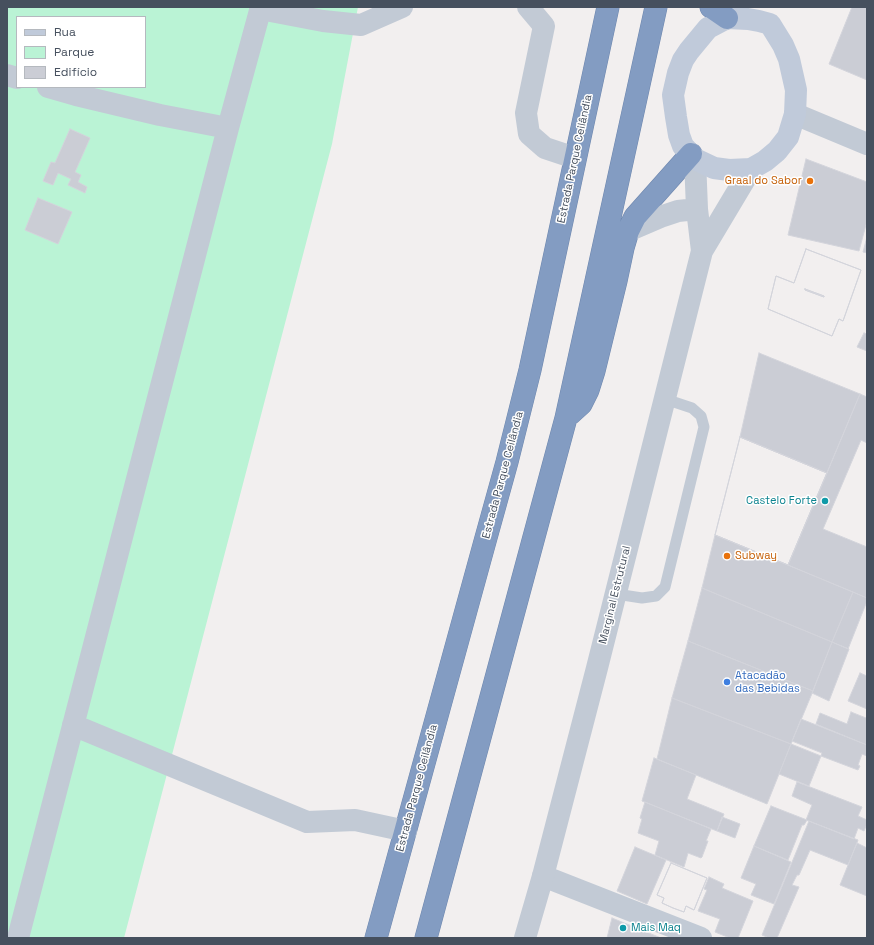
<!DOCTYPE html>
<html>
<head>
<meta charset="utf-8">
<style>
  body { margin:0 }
  #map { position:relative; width:874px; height:945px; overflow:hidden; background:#f2efef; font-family:"Space Grotesk",sans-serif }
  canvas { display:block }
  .frame { position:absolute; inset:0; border:8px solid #46505e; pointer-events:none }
  .legend { position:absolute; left:16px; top:16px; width:130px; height:72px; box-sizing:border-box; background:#fff; border:1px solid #b5b9bf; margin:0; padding:5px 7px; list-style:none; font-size:12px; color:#46505e }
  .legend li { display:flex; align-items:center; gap:8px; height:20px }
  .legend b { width:20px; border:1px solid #b5b9bf }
</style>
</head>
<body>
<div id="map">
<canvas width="874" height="945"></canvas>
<div class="frame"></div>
<ul class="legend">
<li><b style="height:5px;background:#c0cada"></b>Rua</li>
<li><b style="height:11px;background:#baf3d5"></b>Parque</li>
<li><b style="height:11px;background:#cbcdd5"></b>Edifício</li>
</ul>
</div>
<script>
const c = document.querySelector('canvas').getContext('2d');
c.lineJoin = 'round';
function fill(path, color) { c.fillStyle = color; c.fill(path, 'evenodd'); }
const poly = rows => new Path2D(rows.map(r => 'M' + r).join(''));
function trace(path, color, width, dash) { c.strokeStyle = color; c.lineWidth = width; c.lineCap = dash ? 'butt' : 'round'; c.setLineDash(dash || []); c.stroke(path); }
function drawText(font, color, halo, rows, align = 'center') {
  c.font = font + ' "Space Grotesk",sans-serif'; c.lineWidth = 3; c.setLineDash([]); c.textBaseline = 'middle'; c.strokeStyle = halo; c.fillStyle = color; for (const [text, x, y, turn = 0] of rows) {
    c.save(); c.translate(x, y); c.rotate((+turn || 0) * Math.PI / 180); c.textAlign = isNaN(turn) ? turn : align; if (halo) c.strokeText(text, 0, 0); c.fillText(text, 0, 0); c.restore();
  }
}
const green = poly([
  [7,7,358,7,332,144,124,938,7,938],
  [17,17,145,17,145,87,17,87]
]);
const building = poly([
  [852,7,867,7,867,80,829,64,852,7],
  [70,129,90,138,75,172,81,175,78,182,87,187,85,193,68,185,71,179,58,173,53,185,43,181,51,162,55,163,70,129],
  [806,159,867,182,867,221,859,251,788,235,806,159],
  [38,198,72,212,58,244,25,230,38,198],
  [867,237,867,253,863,252,867,237],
  [806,249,861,270,843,321,839,319,832,336,768,309,776,276,794,283,806,249],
  [805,289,824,296,824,297,805,290,805,289],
  [806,249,861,270,843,321,839,319,832,336,768,309,776,276,794,283,806,249],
  [805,289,824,296,824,297,805,290,805,289],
  [864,333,867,334,867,351,857,347,864,333],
  [759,353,860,394,827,473,740,437,759,353],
  [860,394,867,397,867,443,861,440,823,529,867,547,867,598,788,565,860,394],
  [740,437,827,473,788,565,715,535,740,437],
  [740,437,827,473,788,565,715,535,740,437],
  [715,535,853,592,832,642,702,588,715,535],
  [702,588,832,642,813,691,688,641,702,588],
  [853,592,867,598,867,601,848,649,832,642,853,592],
  [688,641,813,691,791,744,672,698,688,641],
  [832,642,849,649,829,701,812,693,832,642],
  [860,673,867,676,867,709,848,701,860,673],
  [672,698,791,744,767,804,657,759,672,698],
  [851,712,866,718,867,717,867,745,816,724,820,713,847,724,851,712],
  [801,719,867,745,867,756,862,754,858,765,860,766,858,770,821,756,822,753,792,741,801,719],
  [791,744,821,756,809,786,779,774,791,744],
  [654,758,696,775,687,799,724,814,717,831,642,801,654,758],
  [797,782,862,807,858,816,867,820,867,824,864,831,858,828,854,839,806,820,812,805,792,796,797,782],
  [645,802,711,829,706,841,708,841,702,857,701,858,688,853,684,867,655,855,659,841,638,833,642,819,640,818,645,802],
  [771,806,807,820,804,825,802,825,788,860,754,846,771,806],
  [722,817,740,824,735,838,717,831,722,817],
  [809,821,858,840,848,865,810,850,799,875,797,875,792,885,799,887,777,938,769,938,762,935,809,821],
  [857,843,867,848,867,896,840,885,857,843],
  [754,846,791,862,774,904,751,895,756,884,741,878,754,846],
  [635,847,666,860,647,904,617,891,635,847],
  [671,863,707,878,694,910,686,906,684,912,673,908,662,903,664,898,657,895,671,863],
  [671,863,707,878,694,910,686,906,684,912,673,908,662,903,664,898,657,895,671,863],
  [709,877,724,884,722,888,753,901,738,938,730,938,715,932,720,919,698,911,707,890,704,889,709,877],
  [612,918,661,938,607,938,612,918]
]);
const service = poly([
  [616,594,642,598,656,596,665,587,704,427,701,416,692,408,665,399]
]);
const minor = poly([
  [528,7,544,26,526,113,529,134,545,148,575,158],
  [260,9,323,21,361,25,402,7],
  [7,75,17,78],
  [48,87,76,95,160,115,228,128],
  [73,725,307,822,355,820,406,831],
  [543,876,701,938],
  [18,938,228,128,261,7]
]);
const tertiary = poly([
  [795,114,867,144],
  [695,159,697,209,702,251],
  [628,231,663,216,678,211,697,209],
  [525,938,543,876,597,668,702,251,751,169]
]);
const secondary = poly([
  [727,18,748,19,759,21,770,24,783,45,789,59,796,90,795,114,788,137,777,151,765,161,751,169,729,170,714,168,695,159,683,146,679,135,676,117,673,95,678,73,683,60,689,51,708,28,727,18]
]);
const motorway = poly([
  [711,7,727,18],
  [570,414,581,404,588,390,594,371,616,281,623,248,628,231,635,217,691,154],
  [376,938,484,545,507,462,530,370,608,7],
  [426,938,566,418,656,7]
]);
const markers = [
  [810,181,4,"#e8710a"],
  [825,501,4,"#0f9aa8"],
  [727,556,4,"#e8710a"],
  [727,682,4,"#3f7fe0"],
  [623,928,4,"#0f9aa8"]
];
const streetNames = [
  ["Estrada Parque Ceilândia",575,159,-78],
  ["Estrada Parque Ceilândia",503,475,-75],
  ["Marginal Estrutural",615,595,-76],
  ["Estrada Parque Ceilândia",417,788,-75]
];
const foodNames = [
  ["Graal do Sabor",802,181],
  ["Subway",735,556,"left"]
];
const cultureNames = [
  ["Castelo Forte",817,501],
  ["Mais Maq",631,928,"left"]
];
const shopNames = [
  ["Atacadão",735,676],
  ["das Bebidas",735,689]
];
fill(green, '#baf3d5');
fill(building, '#cbcdd5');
trace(building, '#d3d4db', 1);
trace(motorway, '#6e87ae', 23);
trace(service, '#c2cad5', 11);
trace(minor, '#c2cad5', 22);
trace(tertiary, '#c2cad5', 22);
trace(secondary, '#c0cada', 22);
trace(motorway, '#839cc2', 22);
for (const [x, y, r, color] of markers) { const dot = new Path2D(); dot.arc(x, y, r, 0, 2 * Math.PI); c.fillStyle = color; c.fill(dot); trace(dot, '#fff', 1.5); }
drawText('11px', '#46505e', '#fff', streetNames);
drawText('11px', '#c56008', '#fff', foodNames, 'right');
drawText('11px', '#0d838f', '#fff', cultureNames, 'right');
drawText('11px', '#366cbe', '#fff', shopNames, 'left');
</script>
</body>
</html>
